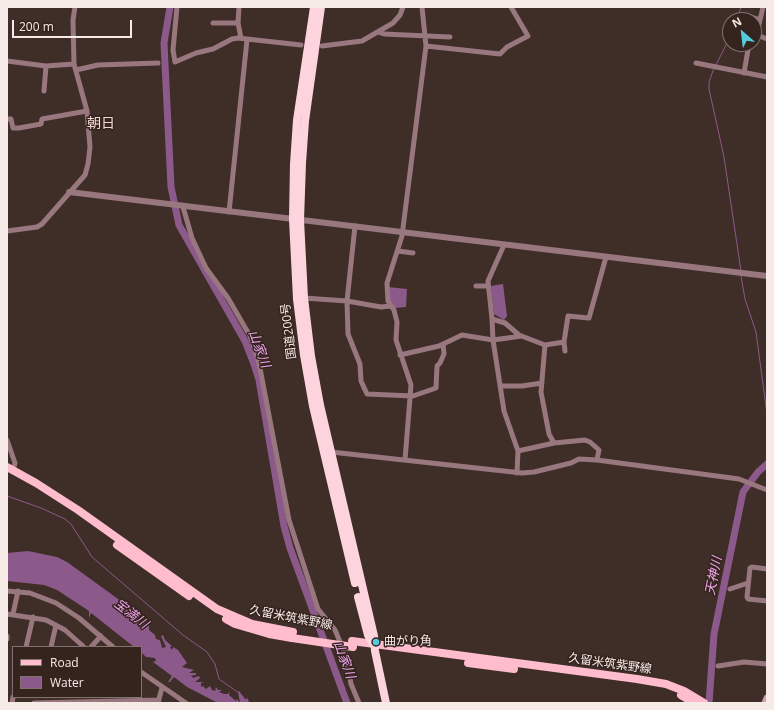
<!DOCTYPE html>
<html>
<head>
<meta charset="utf-8">
<style>
  body { margin:0 }
  #map { position:relative; width:774px; height:710px; overflow:hidden; background:#3f2d27; font-family:"Open Sans",sans-serif }
  canvas { display:block }
  .frame { position:absolute; inset:0; border:8px solid #f7ebe7; pointer-events:none }
  .legend { position:absolute; left:12px; top:646px; width:130px; height:52px; box-sizing:border-box; background:#35231e; border:1px solid #83736e; margin:0; padding:5px 7px; list-style:none; font-size:12px; color:#f7ebe7 }
  .legend li { display:flex; align-items:center; gap:8px; height:20px }
  .legend b { width:20px; border:1px solid #83736e }
  .north { position:absolute; left:722px; top:12px; width:40px; height:40px; box-sizing:border-box; background:#35231e; border:1px solid #83736e; border-radius:50%; rotate:332deg; font-size:11px; font-weight:700; line-height:16px; text-align:center; color:#f7ebe7 }
  .north::after { content:''; display:block; margin:auto; width:14px; height:18px; background:#54cadd; clip-path:polygon(50% 0,100% 100%,50% 72%,0 100%) }
  .scale { position:absolute; left:12px; top:20px; width:120px; height:18px; box-sizing:border-box; border:2px solid #f7ebe7; border-top:0; padding-left:5px; font-size:12px; line-height:14px; white-space:nowrap; color:#f7ebe7; -webkit-text-stroke:3px #35231e; paint-order:stroke }
</style>
</head>
<body>
<div id="map">
<canvas width="774" height="710"></canvas>
<div class="frame"></div>
<ul class="legend">
<li><b style="height:5px;background:#febccc"></b>Road</li>
<li><b style="height:11px;background:#8b5a8a"></b>Water</li>
</ul>
<div class="north">N</div>
<div class="scale">200 m</div>
</div>
<script>
const c = document.querySelector('canvas').getContext('2d');
c.lineJoin = 'round';
function fill(path, color) { c.fillStyle = color; c.fill(path, 'evenodd'); }
const poly = rows => new Path2D(rows.map(r => 'M' + r).join(''));
function trace(path, color, width, dash) { c.strokeStyle = color; c.lineWidth = width; c.lineCap = dash ? 'butt' : 'round'; c.setLineDash(dash || []); c.stroke(path); }
function drawText(font, color, halo, rows, align = 'center') {
  c.font = font + ' "Open Sans","Noto Sans JP",sans-serif'; c.lineWidth = 3; c.setLineDash([]); c.textBaseline = 'middle'; c.strokeStyle = halo; c.fillStyle = color; for (const [text, x, y, turn = 0] of rows) {
    c.save(); c.translate(x, y); c.rotate((+turn || 0) * Math.PI / 180); c.textAlign = isNaN(turn) ? turn : align; if (halo) c.strokeText(text, 0, 0); c.fillText(text, 0, 0); c.restore();
  }
}
const water = poly([
  [503,284,507,316,504,320,494,314,491,286],
  [388,287,407,289,406,307,395,308,390,300],
  [28,551,57,557,67,562,125,604,123,607,149,626,149,630,155,635,156,639,160,640,162,648,166,647,161,636,163,635,165,640,172,646,170,647,172,650,173,647,178,650,187,663,182,667,194,670,189,673,196,673,196,675,189,676,192,676,193,678,199,676,200,678,195,682,204,682,201,683,201,687,203,686,206,689,210,686,212,690,215,691,216,687,218,690,222,690,219,692,224,694,228,694,230,691,229,695,236,701,237,699,240,703,238,692,239,691,246,700,246,698,248,699,249,703,218,703,187,687,174,677,170,682,168,682,172,676,153,662,156,661,155,658,146,657,141,652,141,647,134,647,91,613,89,618,89,611,57,590,44,585,7,581,7,553]
]);
const stream = poly([
  [737,20,741,7],
  [716,65,730,37],
  [714,68,709,82,709,89,724,157,741,271],
  [741,276,745,299,756,332,767,414],
  [7,496,41,508,65,519,71,524,92,557,183,635,207,652,215,664,219,679,239,693]
]);
const river = poly([
  [170,7,164,43,171,187,179,225,245,341,254,364,259,380,284,526,290,548,347,703],
  [709,703,714,634,743,492,758,472,767,464]
]);
const minor = poly([
  [177,7,173,50,175,62,196,53,213,49,232,39,238,38,301,45],
  [239,7,238,23,241,38],
  [750,17,760,20],
  [213,23,238,23],
  [378,32,384,34,450,37],
  [755,34,767,39],
  [754,35,758,29,763,7],
  [322,46,362,41,393,23,400,15,403,7],
  [426,46,500,54,507,47,528,36,511,7],
  [7,61,46,66,74,64],
  [696,63,767,77],
  [76,70,98,65,158,63],
  [744,73,749,44],
  [44,91,46,66],
  [7,119,11,119,13,128,19,128,41,124,42,119,87,111],
  [183,207,192,238,206,268,228,298,250,336,259,363,289,520,318,609,335,630,346,656,351,684,359,703],
  [229,212,247,40],
  [355,226,347,301,348,334,360,364,361,381,367,394,413,396,436,388,437,366,440,363,444,354,443,344],
  [7,231,37,227,42,224,85,175,88,164,90,147,87,111,74,64,73,20,75,7],
  [504,245,488,281,492,319,493,340,504,411,518,451,517,473],
  [398,251,413,253],
  [476,286,488,286],
  [304,298,347,301,381,307,390,306],
  [492,319,505,323,519,335,545,345,564,342,568,316,589,318,606,257],
  [564,342,565,351],
  [545,345,541,392,549,434,554,443],
  [400,355,439,346,462,335,493,340,522,336],
  [501,386,522,386,542,383],
  [7,440,15,463,13,470],
  [518,451,554,443,585,440,590,442,599,450,597,460],
  [331,452,522,473,534,472,571,463,579,459,597,460,739,479,767,490],
  [405,460,411,385,396,340,397,322,394,310,388,301,387,283,402,236,426,46,422,7],
  [767,569,752,567,750,568,747,597,748,599,767,601],
  [730,589,748,583],
  [7,591,30,593,56,603,79,618,113,647],
  [7,614,46,620,65,630,84,647],
  [13,614,18,591],
  [7,636,7,639],
  [26,647,33,617],
  [51,647,56,625],
  [91,647,101,636],
  [718,666,744,662,767,664],
  [141,672,186,703],
  [158,702,162,688],
  [12,703,13,697],
  [34,703,159,700]
]);
const tertiary = poly([
  [69,192,767,276]
]);
const secondary = poly([
  [765,703,767,698]
]);
const primary = poly([
  [7,467,36,483,78,510,217,609,252,624,293,632],
  [117,545,189,596],
  [226,619,235,624,269,634,292,638],
  [352,641,637,679,666,684,684,691,704,703],
  [468,663,514,669],
  [681,695,694,703]
]);
const trunk = poly([
  [314,7,297,120,294,164,293,219,297,299,304,355,313,406,355,583],
  [321,7,305,121,302,163,300,220,304,298,311,356,320,405,374,636,375,651,386,703],
  [358,597,368,635,373,644]
]);
const primaryBridge = poly([
  [292,638,353,647]
]);
const markers = [
  [376,642,4,"#54cadd"]
];
const streetNames = [
  ["国道200号",289,331,-97],
  ["久留米筑紫野線",291,618,11],
  ["久留米筑紫野線",610,664,8]
];
const poiNames = [
  ["曲がり角",384,642]
];
const waterNames = [
  ["山家川",259,349,69],
  ["天神川",714,576,-79],
  ["宝満川",131,614,38],
  ["山家川",344,660,70]
];
const quarterNames = [
  ["朝日",101,124]
];
fill(water, '#8b5a8a');
trace(stream, '#8b5a8a', 1);
trace(river, '#8b5a8a', 7);
trace(minor, '#98777f', 5);
trace(tertiary, '#98777f', 6);
trace(secondary, '#d19eab', 7);
trace(primary, '#febccc', 8);
trace(trunk, '#fdd4de', 8);
trace(primaryBridge, '#febccc', 8);
for (const [x, y, r, color] of markers) { const dot = new Path2D(); dot.arc(x, y, r, 0, 2 * Math.PI); c.fillStyle = color; c.fill(dot); trace(dot, '#35231e', 1.5); }
drawText('12px', '#f7ebe7', '#35231e', streetNames);
drawText('12px', '#f7ebe7', '#35231e', poiNames, 'left');
drawText('italic 13px', '#eda5eb', '#35231e', waterNames);
drawText('14px', '#f3dad3', '#35231e', quarterNames);
</script>
</body>
</html>
